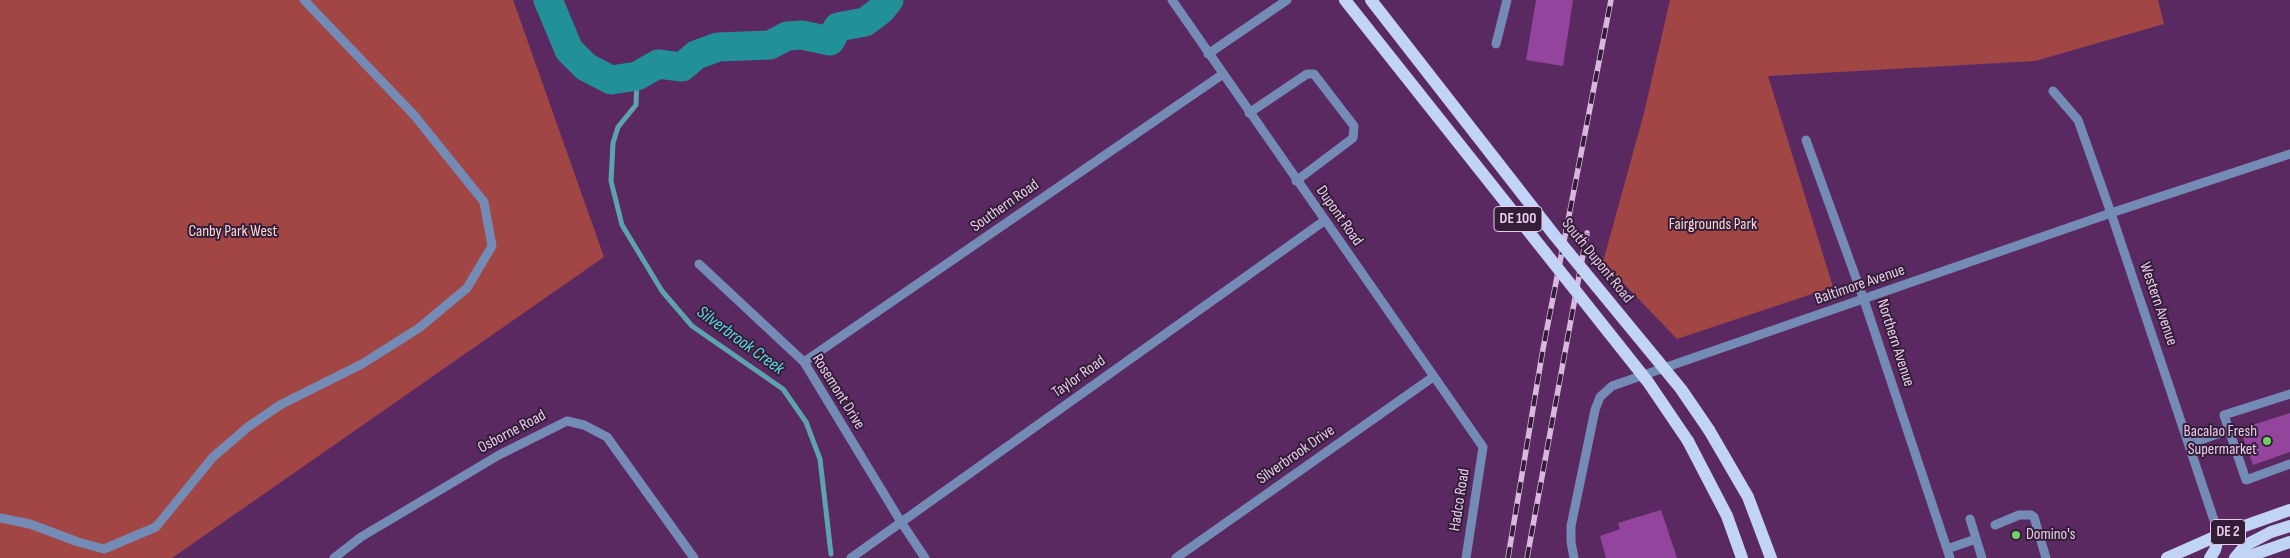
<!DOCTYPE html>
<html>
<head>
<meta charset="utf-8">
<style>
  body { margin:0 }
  canvas { display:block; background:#5b2962 }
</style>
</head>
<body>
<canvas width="2290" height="558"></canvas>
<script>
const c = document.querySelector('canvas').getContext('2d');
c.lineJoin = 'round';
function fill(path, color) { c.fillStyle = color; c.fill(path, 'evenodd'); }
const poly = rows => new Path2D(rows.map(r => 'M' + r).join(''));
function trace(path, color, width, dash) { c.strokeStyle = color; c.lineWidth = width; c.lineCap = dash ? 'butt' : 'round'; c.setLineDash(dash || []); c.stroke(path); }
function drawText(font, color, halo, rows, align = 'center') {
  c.font = font + ' "Sofia Sans Condensed",sans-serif'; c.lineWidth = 4; c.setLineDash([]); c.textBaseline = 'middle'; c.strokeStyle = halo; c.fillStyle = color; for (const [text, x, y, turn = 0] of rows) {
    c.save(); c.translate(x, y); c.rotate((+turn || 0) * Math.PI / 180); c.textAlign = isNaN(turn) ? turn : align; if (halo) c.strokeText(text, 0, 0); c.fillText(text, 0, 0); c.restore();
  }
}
const green = poly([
  [0,0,513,0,604,257,172,558,0,558],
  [1670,0,2158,0,2164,24,2035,61,1768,76,1833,287,1677,339,1603,262,1644,113]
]);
const stream = poly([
  [637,76,636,105,618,127,613,143,611,181,622,225,662,291,692,326,783,389,806,422,820,459,831,554]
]);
const river = poly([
  [548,0,569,50,586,67,611,80,637,76,658,64,682,67,696,55,718,47,770,45,787,36,802,35,830,41,838,27,865,22,881,10,889,0]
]);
const building = poly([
  [1536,0,1573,0,1563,66,1526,60],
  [2290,413,2290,452,2253,465,2240,429],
  [1661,510,1677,558,1606,558,1600,536,1620,529,1618,523]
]);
const minor = poly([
  [1172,0,1483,447,1466,558],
  [1496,44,1507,0],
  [1208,54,1287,0],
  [2053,91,2078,120,2111,213,2219,535],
  [1249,113,1307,74,1314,74,1354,126,1353,138,1296,181],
  [1806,140,1864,300,1950,558],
  [699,264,804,362,901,522,925,558],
  [804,362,1223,74],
  [2229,430,2246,480,2290,464],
  [2189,444,2229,430,2224,415,2290,394],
  [0,518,30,524,78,542,104,549,156,527,213,457,248,427,280,405,362,364,419,328,467,288,492,246,484,202,414,115,304,0],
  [1970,519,1982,558],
  [1995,525,2019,515,2031,515,2034,517,2046,558],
  [1947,549,1976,539],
  [334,558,361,537,499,455,567,421,584,425,607,437,694,558],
  [851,558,1324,221],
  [1176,558,1433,377],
  [1574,558,1571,542,1571,526,1595,410,1600,397,1612,386,2111,213,2290,154]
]);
const major = poly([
  [1709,430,1748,497,1771,558],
  [1688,441,1727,516,1742,558],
  [2167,558,2219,535,2290,510],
  [2210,558,2215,550,2219,535],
  [2235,558,2246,545,2271,532,2290,526],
  [2244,558,2290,542]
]);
const rail = poly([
  [1508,558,1543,349,1611,0],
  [1527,558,1587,233]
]);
const majorBridge = poly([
  [1345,0,1648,382,1688,441],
  [1371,0,1555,236,1681,389,1709,430]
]);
const markers = [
  [2267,441,5,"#6ad363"],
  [2016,535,5,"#6ad363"]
];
const shields = [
  [1518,219,48],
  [2228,532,35]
];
const shieldNames = [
  ["DE 100",1518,219],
  ["DE 2",2228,532]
];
const streetNames = [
  ["Southern Road",1005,206,-35],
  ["Dupont Road",1339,216,55],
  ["South Dupont Road",1597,261,51],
  ["Baltimore Avenue",1860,285,-19],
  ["Western Avenue",2158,304,71],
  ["Northern Avenue",1895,343,72],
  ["Taylor Road",1079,377,-35],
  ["Rosemont Drive",838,392,58],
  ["Osborne Road",512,432,-28],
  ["Silverbrook Drive",1296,455,-35],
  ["Hadco Road",1460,500,-81]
];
const parkNames = [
  ["Fairgrounds Park",1713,225],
  ["Canby Park West",233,232]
];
const poiNames = [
  ["Bacalao Fresh",2257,432],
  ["Supermarket",2257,450],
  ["Domino's",2026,535,"left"]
];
const waterNames = [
  ["Silverbrook Creek",740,341,36]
];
fill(green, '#a14645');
trace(stream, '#5da2b1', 5);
trace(river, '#229098', 29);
fill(building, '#93459e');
trace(minor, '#748bb6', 9);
trace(major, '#c1d4f7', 12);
trace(rail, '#d8b9dd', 5.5);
trace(rail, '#341e37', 4, [11]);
trace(majorBridge, '#c1d4f7', 12);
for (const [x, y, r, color] of markers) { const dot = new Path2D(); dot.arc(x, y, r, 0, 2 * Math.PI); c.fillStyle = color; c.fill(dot); trace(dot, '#341e37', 2); }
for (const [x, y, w] of shields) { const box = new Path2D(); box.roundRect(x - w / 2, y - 12.5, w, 25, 4); c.fillStyle = '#341e37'; c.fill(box); trace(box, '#e8cbec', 1); }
drawText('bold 15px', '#e8cbec', null, shieldNames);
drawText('16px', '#e8cbec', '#341e37', streetNames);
drawText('16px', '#f8d7d5', '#341e37', parkNames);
drawText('16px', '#e8cbec', '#341e37', poiNames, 'right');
drawText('italic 18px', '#58d8e2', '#341e37', waterNames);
</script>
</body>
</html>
